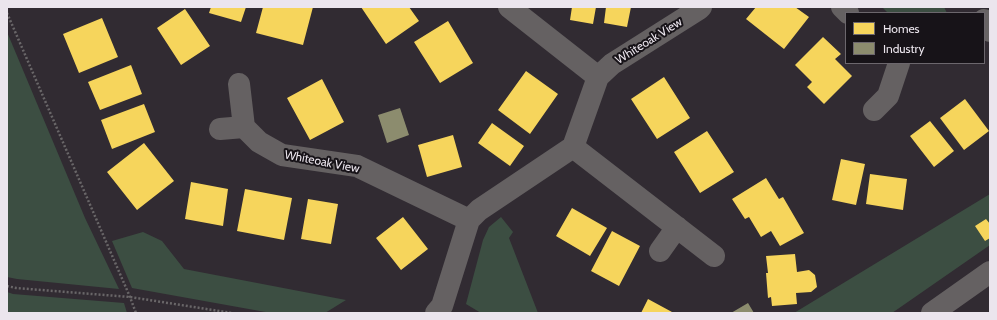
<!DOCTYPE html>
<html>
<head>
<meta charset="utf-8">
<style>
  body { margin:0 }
  #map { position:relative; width:997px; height:320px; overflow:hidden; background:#312b32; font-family:Cabin,sans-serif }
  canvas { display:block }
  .frame { position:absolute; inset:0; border:8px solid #ebe5ed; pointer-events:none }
  .legend { position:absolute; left:845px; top:12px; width:140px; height:52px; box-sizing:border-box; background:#171318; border:1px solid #6c676d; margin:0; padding:5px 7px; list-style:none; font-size:12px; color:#ebe5ed }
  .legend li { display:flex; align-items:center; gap:8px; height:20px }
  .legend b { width:20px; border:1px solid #6c676d }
</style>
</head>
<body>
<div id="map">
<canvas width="997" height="320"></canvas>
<div class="frame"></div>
<ul class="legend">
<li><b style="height:11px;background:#f6d55c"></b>Homes</li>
<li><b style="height:11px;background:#8c8c6e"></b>Industry</li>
</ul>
</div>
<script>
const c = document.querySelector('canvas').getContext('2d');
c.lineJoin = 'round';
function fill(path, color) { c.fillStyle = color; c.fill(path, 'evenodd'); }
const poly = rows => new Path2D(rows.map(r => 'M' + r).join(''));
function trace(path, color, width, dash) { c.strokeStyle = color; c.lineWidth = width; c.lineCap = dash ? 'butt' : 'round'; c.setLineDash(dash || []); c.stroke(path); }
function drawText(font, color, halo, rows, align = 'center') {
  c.font = font + ' Cabin,sans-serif'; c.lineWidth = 4; c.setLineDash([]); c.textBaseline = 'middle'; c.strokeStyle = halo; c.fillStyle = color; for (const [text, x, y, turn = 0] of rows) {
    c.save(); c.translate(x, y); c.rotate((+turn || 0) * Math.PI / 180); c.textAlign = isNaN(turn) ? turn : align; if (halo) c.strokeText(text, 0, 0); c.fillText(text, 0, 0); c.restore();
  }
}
const green = poly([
  [882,7,944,7,947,13,888,13],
  [7,32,85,218,119,289,17,279,7,277],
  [990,194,990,245,892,313,794,313],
  [501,217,513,232,509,238,538,313,481,313,466,304,483,240,489,227],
  [143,232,162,241,184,269,346,300,325,313,271,313,132,288,112,241],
  [7,292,13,294,124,303,127,313,7,313]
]);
const homes = poly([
  [211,7,246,7,241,22,209,13],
  [263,7,313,7,303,45,256,33],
  [361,7,409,7,419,21,386,44],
  [572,7,596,7,593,24,570,20],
  [606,7,631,7,627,27,604,23],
  [756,7,795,7,809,17,784,49,746,19],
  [185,9,210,46,181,65,157,28],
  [102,18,118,57,79,73,63,34],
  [448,21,473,63,440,83,414,42],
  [823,37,841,54,835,59,852,76,824,104,807,87,812,82,795,65],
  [131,65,142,94,100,110,88,82],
  [526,71,558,94,530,134,498,110],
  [664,77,690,118,657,139,631,99],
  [322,79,344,122,310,140,287,98],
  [965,99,989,131,964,150,940,118],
  [144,104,155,132,112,149,101,120],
  [930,121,954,151,934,167,910,136],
  [492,123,524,146,510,166,478,143],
  [707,131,734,172,700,193,674,152],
  [453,135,462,167,427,177,418,145],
  [144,143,174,181,137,210,107,172],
  [841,159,865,164,856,205,832,200],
  [870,174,907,179,903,210,866,204],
  [766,178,779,199,783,197,804,233,780,246,771,231,761,237,749,217,745,219,732,199],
  [191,182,228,189,223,226,185,219],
  [245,189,292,198,284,240,237,231],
  [308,199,338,204,331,244,301,239],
  [572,208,607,228,590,256,556,236],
  [403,217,428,249,401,270,376,238],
  [986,219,990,224,990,238,985,241,975,226],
  [612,231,640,246,619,286,591,271],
  [795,254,797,272,809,270,815,275,817,287,811,292,796,293,797,304,772,306,771,297,768,298,766,273,768,273,766,256],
  [648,299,672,312,671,313,641,313]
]);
const industry = poly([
  [400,108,409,135,387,143,378,115],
  [748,303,754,313,731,313]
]);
const path = poly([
  [7,13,130,297,136,313],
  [7,286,16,288,130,297,232,313]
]);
const street = poly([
  [509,7,598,77],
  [842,7,848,13],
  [239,84,244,127,259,142,282,155,357,166,469,220],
  [874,110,888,96,899,63],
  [220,129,244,127],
  [573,147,714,256],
  [660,251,677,227],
  [436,313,442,306,469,220,479,210,573,147,598,77,612,64,699,9,701,7],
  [932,313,990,272]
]);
const secondary = poly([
  [984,20,990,31]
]);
const streetNames = [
  ["Whiteoak View",649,41,-32],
  ["Whiteoak View",322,162,11]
];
fill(green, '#3c4e42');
fill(homes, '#f6d55c');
fill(industry, '#8c8c6e');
trace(path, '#696668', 2.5, [2, 2]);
trace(street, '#656162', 22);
trace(secondary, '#686465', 22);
drawText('12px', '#ebe5ed', '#171318', streetNames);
</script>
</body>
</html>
